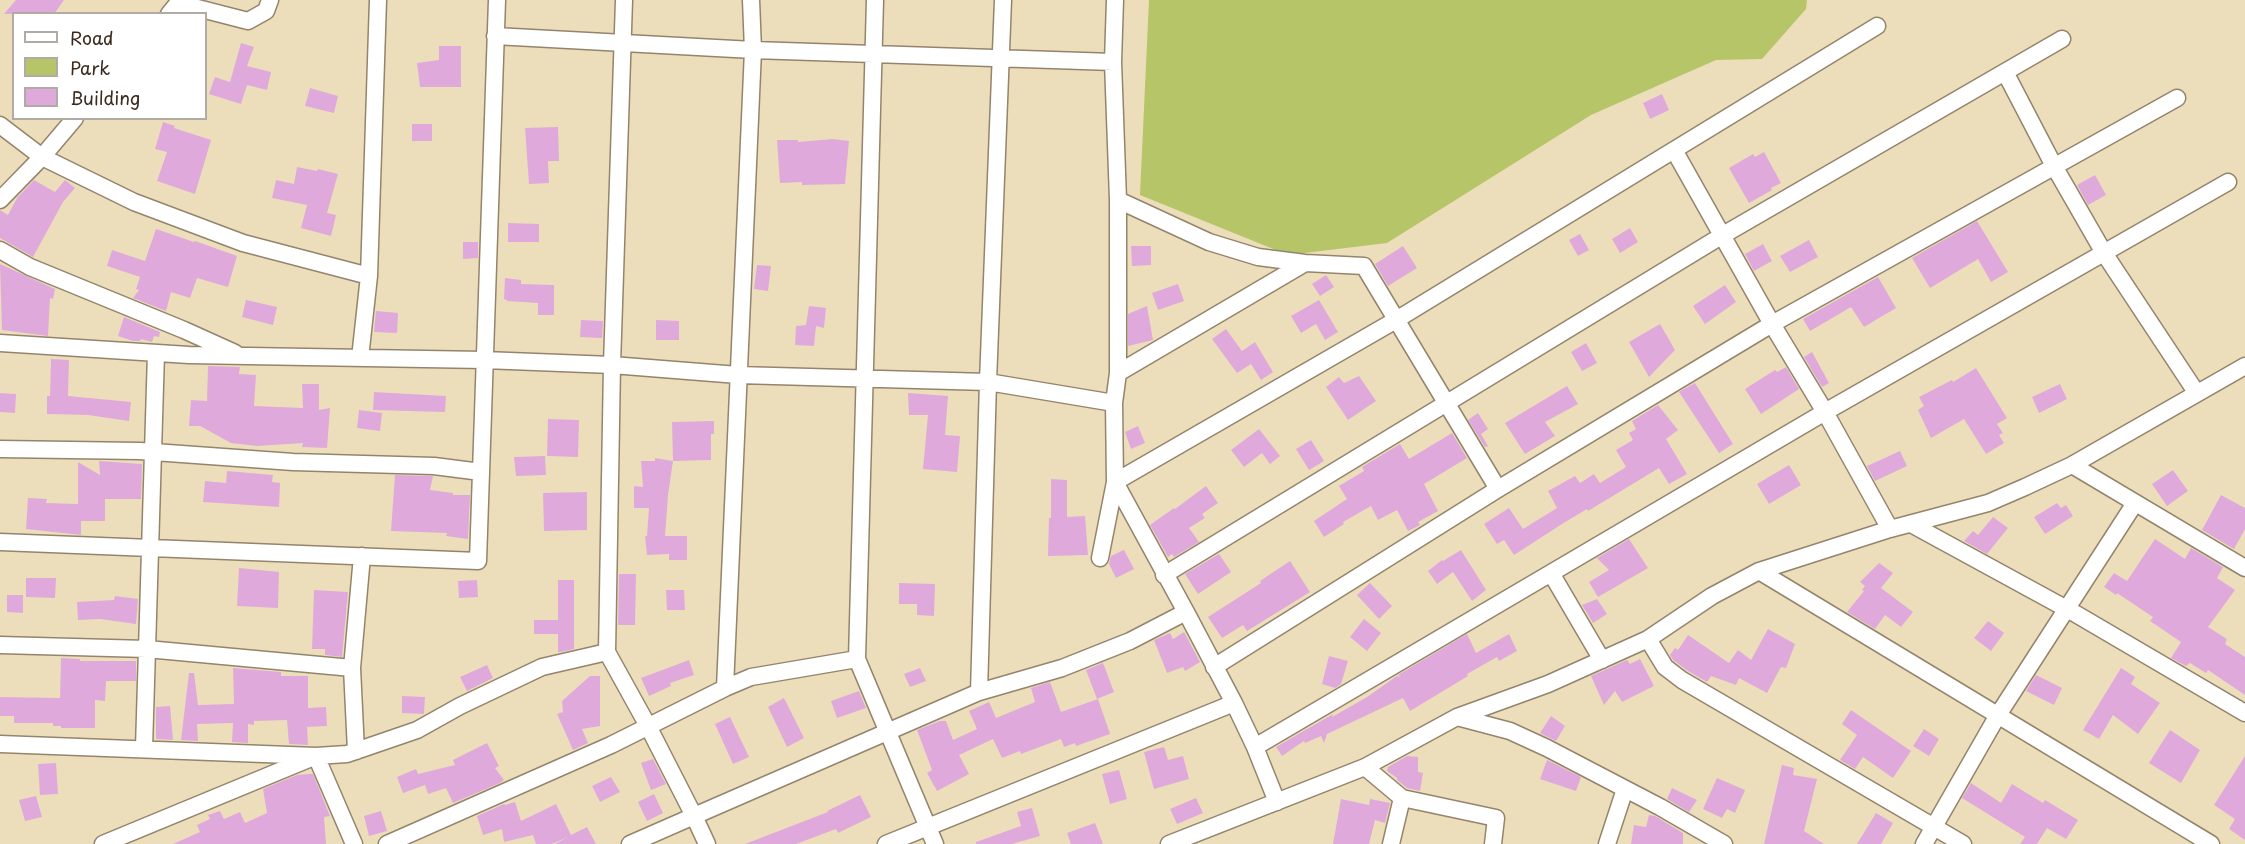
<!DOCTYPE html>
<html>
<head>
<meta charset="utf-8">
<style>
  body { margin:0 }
  #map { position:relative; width:2245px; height:844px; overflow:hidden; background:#eddebb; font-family:"Playpen Sans",sans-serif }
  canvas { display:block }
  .legend { position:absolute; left:12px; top:12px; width:195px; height:108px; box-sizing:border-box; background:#fff; border:2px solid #b1aaa5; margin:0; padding:8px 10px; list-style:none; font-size:18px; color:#3b2a1e }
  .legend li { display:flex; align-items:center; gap:12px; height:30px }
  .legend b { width:30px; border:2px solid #b1aaa5 }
</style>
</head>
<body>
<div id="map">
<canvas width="2245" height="844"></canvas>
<ul class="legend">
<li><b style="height:8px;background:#fff"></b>Road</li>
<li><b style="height:16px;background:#b6c567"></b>Park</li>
<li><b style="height:16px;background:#dfaadb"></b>Building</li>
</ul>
</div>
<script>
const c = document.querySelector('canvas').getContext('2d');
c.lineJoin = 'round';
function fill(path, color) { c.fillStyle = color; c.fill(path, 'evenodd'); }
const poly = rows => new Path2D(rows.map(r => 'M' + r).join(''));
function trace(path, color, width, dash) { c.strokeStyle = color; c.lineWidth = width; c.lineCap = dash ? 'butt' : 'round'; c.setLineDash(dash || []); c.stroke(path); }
const green = poly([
  [1149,0,1807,0,1806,9,1762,59,1716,60,1591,115,1387,243,1288,255,1140,195]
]);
const building = poly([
  [16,0,64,0,54,14,4,14],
  [241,43,254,47,247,66,271,72,267,90,247,85,241,104,209,94,215,77,230,82],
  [439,46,461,46,461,87,420,87,417,63,439,60],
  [310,88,338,96,334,113,305,106],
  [1662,94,1669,110,1650,119,1643,103],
  [163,122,175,126,174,128,211,140,195,194,157,181,167,152,155,149],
  [412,124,432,124,432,141,412,141],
  [558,127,559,161,548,161,549,183,529,184,525,128],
  [833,139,849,141,845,184,802,185,802,182,780,183,777,140,798,140,798,142],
  [1764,152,1781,183,1771,188,1772,190,1749,203,1729,168,1753,154,1755,157],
  [297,167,317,171,318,169,338,174,327,213,336,215,331,236,301,228,307,205,272,198,276,180,294,184],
  [2095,175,2106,195,2088,205,2077,185],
  [34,180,55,192,65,180,75,188,63,202,33,257,0,238,0,210,8,215,17,198],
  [1977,221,2008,272,1991,282,1978,259,1930,288,1912,258],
  [508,223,539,224,539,242,508,242],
  [1630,228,1638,242,1620,253,1612,239],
  [156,229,194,242,195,241,237,256,228,287,197,278,190,298,171,292,166,311,133,298,139,290,136,289,140,277,107,266,112,250,145,261],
  [1580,234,1589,250,1578,256,1569,240],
  [1809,240,1818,257,1790,272,1780,256],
  [463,242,478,242,478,258,463,259],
  [1763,244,1772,261,1754,271,1745,254],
  [1131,246,1151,246,1151,265,1132,266],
  [1403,246,1417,268,1388,286,1375,264],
  [0,264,55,289,53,299,50,298,48,336,2,330],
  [757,265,771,266,768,291,754,289],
  [1326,275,1334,287,1320,296,1312,284],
  [1878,277,1896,308,1864,327,1851,307,1810,331,1803,319],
  [505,278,521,280,521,284,554,285,554,315,538,315,538,303,507,301,507,300,504,299],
  [1178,284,1184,301,1158,310,1152,293],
  [1725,285,1736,302,1705,324,1693,306],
  [246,300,277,307,273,325,242,317],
  [1319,300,1338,332,1325,340,1316,324,1301,333,1291,316],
  [809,306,826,308,824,328,816,326,814,346,795,345,796,326,806,325],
  [1147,306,1153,340,1128,346,1128,314],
  [376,311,398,313,397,333,374,332],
  [124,317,160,332,159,337,154,336,152,342,141,339,140,341,133,341,118,336],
  [581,320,603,321,602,338,580,337],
  [656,320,679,321,679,340,656,340],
  [1660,324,1675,350,1649,377,1629,342],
  [1226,329,1242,351,1255,342,1273,372,1261,380,1251,364,1237,373,1212,339],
  [1586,343,1597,363,1582,371,1571,352],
  [1812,352,1829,383,1822,387,1804,357],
  [51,359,69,360,68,396,131,402,129,421,88,415,47,414,47,396,50,396],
  [208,366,240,367,239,374,256,375,254,406,303,408,302,384,319,384,319,410,330,408,327,448,302,447,303,443,257,446,231,443,200,426,189,426,191,400,207,401],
  [1786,367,1799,389,1761,414,1745,389,1775,370,1777,372],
  [1976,368,2007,418,1997,424,2003,433,1999,435,2004,443,1986,454,1964,419,1931,438,1918,410,1924,406,1919,397,1952,380,1953,382],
  [1359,376,1376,401,1348,420,1326,387,1339,377,1344,383],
  [1695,383,1733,444,1719,453,1679,392],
  [2060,384,2067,399,2039,413,2032,397],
  [1567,386,1578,404,1545,422,1555,436,1525,454,1505,423],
  [374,392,446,396,445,412,373,410],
  [0,393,16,394,15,413,0,412],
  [908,393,948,396,945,435,960,436,957,472,923,469,928,415,909,415],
  [1658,405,1678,430,1666,439,1687,474,1669,484,1659,468,1588,511,1587,509,1562,524,1514,555,1504,540,1497,544,1484,524,1509,508,1523,529,1557,508,1548,491,1575,476,1580,483,1594,474,1600,483,1626,467,1616,450,1633,440,1629,433,1636,429,1632,421],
  [359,410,382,413,380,431,357,428],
  [1478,413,1488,429,1481,434,1488,446,1485,447,1468,420],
  [548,419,579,420,578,457,547,456],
  [714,421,714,434,711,434,711,460,673,461,672,422],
  [1138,426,1145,443,1131,449,1125,432],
  [1259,429,1280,456,1270,464,1262,453,1244,467,1231,450],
  [1452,433,1467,458,1424,484,1438,511,1418,522,1420,525,1408,531,1397,510,1378,520,1371,506,1343,522,1344,524,1324,537,1314,521,1347,499,1339,486,1364,471,1362,467,1400,444,1409,459],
  [1311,440,1324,461,1309,470,1296,449],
  [1900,451,1907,466,1875,481,1867,466],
  [545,456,546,475,516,476,514,457],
  [655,458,673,461,668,495,665,536,687,536,687,560,669,560,669,554,647,555,645,536,647,536,649,508,634,508,634,486,643,487,641,461,655,461],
  [99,461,142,464,141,499,105,499,105,521,81,521,81,535,26,529,28,498,47,499,46,503,78,504,78,462,100,475],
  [1789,465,1801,485,1769,504,1757,484],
  [2173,470,2188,491,2167,506,2152,484],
  [227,471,273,475,272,482,280,483,279,507,203,502,205,481,226,483],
  [395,475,433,476,430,490,453,493,453,495,470,495,468,539,446,536,447,533,391,531],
  [1051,479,1067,480,1067,517,1085,516,1088,555,1048,556,1049,518,1051,518],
  [1206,486,1218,503,1202,514,1205,518,1189,528,1199,542,1174,557,1172,554,1168,557,1150,525,1174,508,1175,509],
  [587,492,587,530,544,531,543,493],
  [2221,495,2245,508,2245,529,2234,549,2202,530],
  [2057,503,2061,508,2066,505,2073,516,2045,534,2034,517],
  [1993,517,2008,528,1987,554,1964,541,1973,531,1978,535],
  [1629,539,1648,568,1598,597,1589,582,1609,570,1597,558],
  [2155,539,2185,559,2191,548,2223,567,2217,578,2235,590,2208,627,2227,639,2225,644,2245,657,2245,695,2208,670,2206,673,2190,663,2186,666,2171,658,2181,642,2150,621,2153,617,2117,593,2116,595,2104,587,2114,573,2127,581],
  [1124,550,1134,569,1116,578,1109,564,1111,556],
  [1461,550,1486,590,1472,601,1453,572,1437,584,1428,571,1442,560,1443,561],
  [1219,554,1231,572,1198,594,1185,574],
  [1290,561,1310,592,1247,631,1243,625,1222,638,1208,617,1261,583,1260,581],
  [1879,563,1893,573,1881,588,1913,612,1901,627,1885,615,1875,629,1847,612,1864,591,1862,590,1865,586,1860,582],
  [239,568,279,572,278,608,237,606],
  [619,574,636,574,635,625,618,625],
  [26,578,56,578,55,598,26,597],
  [477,580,478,597,459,598,458,581],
  [558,580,574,580,574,649,561,652,558,652,558,634,534,634,534,620,558,620],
  [899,583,935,584,934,616,917,615,917,604,899,604],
  [1370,583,1392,606,1379,619,1357,595],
  [314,590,348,592,342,657,325,655,325,649,312,649],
  [666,590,684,590,685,610,667,610],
  [7,595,23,595,23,613,7,612],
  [115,596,138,599,136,624,100,619,78,620,77,602,114,600],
  [1597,599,1607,614,1593,623,1582,605],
  [1364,619,1381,633,1367,651,1350,637],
  [1988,621,2004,633,1991,651,1974,638],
  [1768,629,1795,644,1786,668,1781,667,1767,693,1739,678,1736,685,1711,676,1707,682,1688,671,1673,660,1670,655,1675,648,1678,650,1688,635,1729,663,1738,650,1751,660],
  [1184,632,1200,662,1185,671,1183,667,1167,673,1154,640,1170,633,1173,639],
  [1467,634,1476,653,1509,634,1517,651,1499,661,1497,657,1467,674,1468,676,1410,711,1403,698,1327,734,1324,743,1321,736,1305,743,1304,741,1282,756,1276,747,1333,714,1332,717,1367,697,1397,676,1401,677,1398,675],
  [1329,656,1348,661,1341,684,1335,688,1322,684],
  [61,658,80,659,80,661,136,661,136,681,106,681,105,701,95,700,95,728,61,728,61,726,53,726,53,723,14,723,14,716,0,716,0,697,60,698],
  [1640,659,1654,686,1622,702,1615,691,1604,705,1591,676,1627,660,1630,664],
  [689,660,694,675,670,683,671,686,649,696,641,678],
  [1103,663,1114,692,1097,699,1086,670],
  [487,665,493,678,467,691,460,677],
  [233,668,281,672,281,676,308,676,308,708,326,707,327,726,307,727,308,745,289,744,287,720,254,721,254,725,248,724,248,743,232,742,233,723,197,724,198,741,181,740,189,673,194,673,198,705,234,704],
  [920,668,926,681,910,687,904,674],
  [2121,668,2135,677,2131,684,2160,703,2138,734,2113,715,2099,739,2083,730],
  [2036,675,2062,688,2054,705,2026,691],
  [590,676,600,676,600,726,582,729,588,743,573,750,557,714,563,712,562,701],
  [1050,682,1061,712,1098,699,1110,734,1076,746,1075,743,1064,747,1061,739,1021,754,1020,751,1002,758,993,739,959,755,969,774,937,791,927,773,932,770,917,730,940,721,946,721,953,740,977,729,969,711,989,702,996,718,1035,702,1031,688],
  [859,691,866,708,837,718,831,701],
  [402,696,425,697,424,714,402,713],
  [784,698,804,738,787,747,768,707],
  [170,706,173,740,156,739,156,707],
  [1851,710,1911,751,1893,778,1863,757,1855,769,1840,760,1857,735,1842,724],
  [1551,716,1565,726,1556,741,1540,733],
  [730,717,749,757,733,764,715,724],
  [1924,729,1939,739,1929,756,1913,746],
  [2170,730,2200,750,2181,783,2149,763],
  [487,743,499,766,495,768,504,780,500,783,453,803,446,788,428,794,425,785,403,793,397,777,416,769,418,774,455,765,453,760],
  [1164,747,1168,760,1183,756,1189,779,1154,789,1144,752],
  [1407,756,1418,757,1418,772,1423,773,1420,791,1407,788,1397,780,1397,778,1387,771,1388,767],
  [2245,756,2245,840,2229,829,2235,819,2214,805],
  [653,759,666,784,651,790,641,763],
  [1547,760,1581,777,1576,791,1540,779],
  [56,763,58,794,40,795,38,764],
  [1782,765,1794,768,1793,775,1817,779,1804,831,1824,844,1764,844],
  [1119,770,1127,799,1110,804,1102,774],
  [309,774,313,774,330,816,324,817,326,844,173,844,200,832,197,825,210,819,208,815,220,811,224,819,240,812,245,823,267,813,263,789,297,775],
  [611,777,620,792,600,802,592,786],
  [1717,778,1745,790,1735,813,1727,809,1722,818,1703,809],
  [1971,783,2001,803,2012,784,2043,803,2045,800,2078,820,2066,839,2047,828,2037,844,2020,844,2025,837,1962,798],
  [1672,788,1697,800,1689,812,1667,799],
  [654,794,663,813,647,821,638,802],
  [860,795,871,817,838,833,836,829,796,844,745,844,828,812,827,811],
  [36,796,42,817,25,821,19,800],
  [1196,798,1203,813,1177,824,1170,809],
  [1341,799,1369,805,1370,799,1390,803,1385,823,1375,820,1369,844,1333,844],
  [515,802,521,821,556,804,571,835,587,827,596,844,555,844,568,837,552,844,536,844,533,835,504,842,502,829,483,835,477,816,504,804,505,805],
  [1032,808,1040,836,1012,844,976,844,976,842,1021,826,1017,812],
  [381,811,387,831,369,836,364,816],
  [1876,813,1893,823,1881,844,1857,844],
  [1649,815,1655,816,1683,833,1683,844,1631,844,1634,825,1646,827],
  [1095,823,1103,844,1071,844,1067,833]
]);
const minor = poly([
  [875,0,857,659,935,844],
  [1115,0,1113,62,1118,200,1118,373,1114,403,1115,482,1186,612],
  [169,14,178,3,248,21,266,11,270,0],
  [495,36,753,50,1113,62],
  [2005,72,2054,166,2104,253,2196,392],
  [0,125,42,157,134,202,243,243,369,276],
  [1674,150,1877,26],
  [0,200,42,157,75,118],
  [1118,200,1209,242,1258,257,1305,263,1364,266,1498,489],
  [0,250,30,267,184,330,235,353],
  [0,343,189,355,484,360,612,365,738,375,988,382,1114,403],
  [360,358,369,276,378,0],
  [1118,373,1305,263],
  [0,449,140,451,293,462,434,466,481,472],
  [2072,465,2245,568],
  [1911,524,2076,614,2245,713],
  [0,542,478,561,497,0],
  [1100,558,1115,482,1396,320,1674,150,1772,324,1825,412,1890,529],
  [1759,571,2211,844],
  [1551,573,1602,660],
  [1164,575,1723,235,2062,39],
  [1648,639,1665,667,1682,680,1963,844],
  [0,645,147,649,352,668,362,556],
  [607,652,612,365,624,0],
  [1214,667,1498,489,1772,324,2177,98],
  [352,668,356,751],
  [725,688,751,677,857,659],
  [979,692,1062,668,1130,641,1186,612,1234,703,1255,747,1277,802],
  [1457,717,1510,731,1547,748,1660,807,1724,844],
  [0,744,316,756,347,754,417,730,460,706,542,667,607,652,648,726,694,816,979,692,988,382,1003,0],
  [1255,747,1825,412,2228,182],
  [144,748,156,353],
  [1365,767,1402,798],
  [103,844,316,756,354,844],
  [387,844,611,745,725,688,753,50,751,0],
  [630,844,694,816,707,844],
  [886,844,1234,703],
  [1169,844,1365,767,1457,717,1548,684,1648,639,1712,596,1759,571,1890,529,1988,503,2025,487,2072,465,2245,366],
  [1391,844,1402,798,1496,818,1493,844],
  [1607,844,1625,789],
  [1924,844,1998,715,2135,503]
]);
fill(green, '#b6c567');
fill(building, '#dfaadb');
trace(minor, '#94846c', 19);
trace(minor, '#fff', 16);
</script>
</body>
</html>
